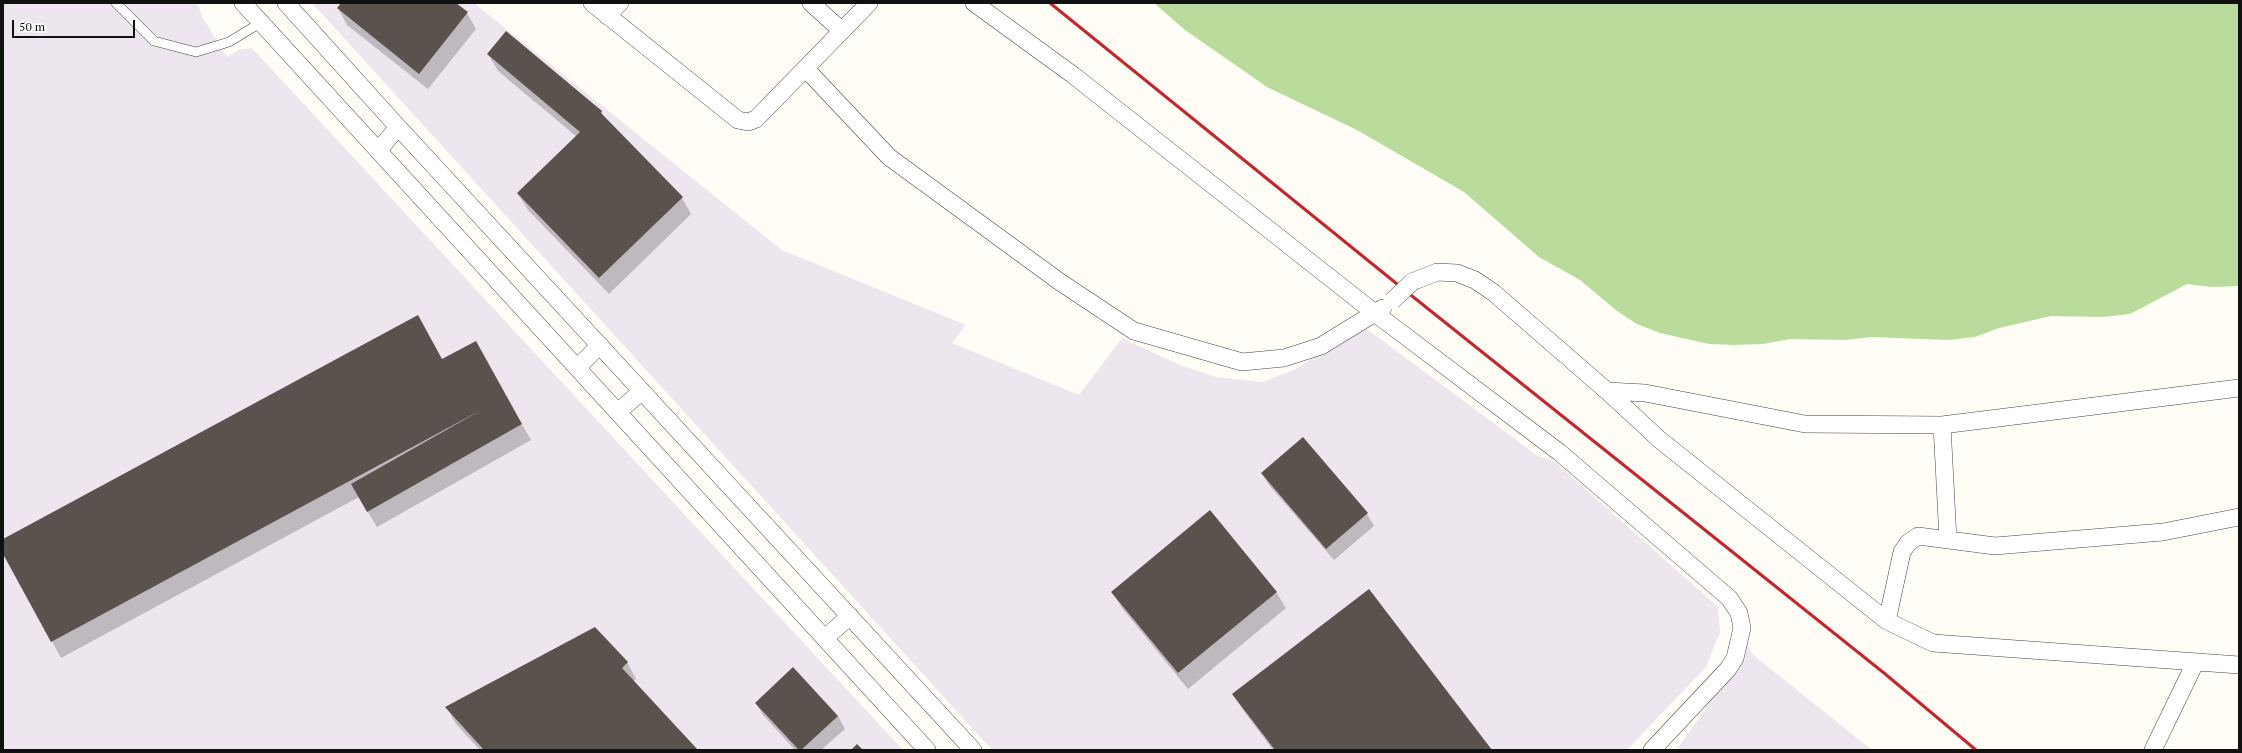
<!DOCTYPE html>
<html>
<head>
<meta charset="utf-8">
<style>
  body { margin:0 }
  #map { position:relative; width:2242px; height:753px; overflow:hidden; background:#fffdf5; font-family:"PT Serif",serif }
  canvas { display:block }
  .frame { position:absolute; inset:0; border:4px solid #111; pointer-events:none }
  .scale { position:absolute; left:12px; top:20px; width:123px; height:18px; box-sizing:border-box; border:2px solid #111; border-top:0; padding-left:5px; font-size:12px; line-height:14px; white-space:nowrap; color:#111; -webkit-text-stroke:3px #fff; paint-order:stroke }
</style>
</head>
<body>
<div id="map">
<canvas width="2242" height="753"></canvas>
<div class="frame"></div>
<div class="scale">50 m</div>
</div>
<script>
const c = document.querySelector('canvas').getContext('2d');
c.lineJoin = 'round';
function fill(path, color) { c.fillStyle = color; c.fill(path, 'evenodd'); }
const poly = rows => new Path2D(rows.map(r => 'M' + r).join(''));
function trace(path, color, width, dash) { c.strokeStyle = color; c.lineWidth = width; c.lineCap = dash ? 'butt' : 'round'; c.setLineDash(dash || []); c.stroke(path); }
const industrial = poly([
  [3,3,197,3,203,18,227,57,238,50,252,48,903,750,3,750],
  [312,3,474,3,782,250,966,325,952,343,1079,395,1122,338,1180,365,1216,377,1262,382,1296,369,1350,331,1364,327,1538,456,1555,462,1718,607,1720,632,1706,667,1627,750,992,750],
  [1744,637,1752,654,1872,750,1676,750,1705,710]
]);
const forest = poly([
  [1154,3,2239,3,2239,286,2212,287,2187,284,2130,314,2103,317,2051,316,1999,328,1975,337,1948,340,1872,337,1845,340,1790,339,1763,344,1735,345,1709,344,1660,333,1637,324,1617,311,1580,280,1539,257,1464,192,1357,130,1267,87,1185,30]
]);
const shadow = poly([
  [342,3,454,3,467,13,476,29,428,89,347,25,338,8],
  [488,54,601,112,606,120,682,198,691,214,609,294,528,210,518,194,577,137,498,71],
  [442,360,513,409,531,440,377,527,359,497,61,658,3,552,3,540],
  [1303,439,1367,514,1374,526,1334,560,1269,485,1262,473],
  [1112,592,1276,592,1286,608,1188,689,1122,608],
  [627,662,636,679,633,682,697,750,480,750,456,724,447,708],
  [1233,694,1491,750,1273,750,1243,710],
  [756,703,838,716,845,729,821,750,795,750,763,715]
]);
const building = poly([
  [341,3,456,3,468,12,419,74,337,8],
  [506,31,602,111,601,113,683,197,599,278,517,193,580,132,487,54],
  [418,315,442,359,476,341,522,424,367,512,351,484,483,409,51,642,3,554,3,539],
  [1303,437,1368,513,1326,549,1261,473],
  [1210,510,1277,592,1178,673,1111,592],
  [1369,589,1492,750,1275,750,1232,694],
  [595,627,628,662,622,668,698,750,484,750,445,707],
  [793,667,838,716,801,750,799,750,755,703],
  [857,744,863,750,851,750]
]);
const service = poly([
  [116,3,154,41,196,52,229,42,260,23]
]);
const minor = poly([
  [243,3,927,750],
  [286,3,398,127,973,750],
  [592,3,738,120,748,122,756,119,869,3],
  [811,3,842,31],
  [974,3,1073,75,1376,314,1559,452,1729,598,1739,613,1742,628,1735,658,1728,669,1652,750],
  [607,16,620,3],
  [806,69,889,157,1060,282,1134,331,1242,362,1284,358,1321,346,1383,308],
  [378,151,398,127],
  [1412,282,1437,272,1457,273,1475,280,1494,293,1607,391,1645,393,1805,424,1942,425,2239,388],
  [577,368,600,345],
  [1607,391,1660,440,1887,621,1933,643,2239,665],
  [618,412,642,391],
  [1942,425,1948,540],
  [1887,621,1902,552,1908,543,1918,536,1995,546,2163,532,2239,517],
  [825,638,850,616],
  [2153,750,2195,663]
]);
const rail = poly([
  [1050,3,1402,288,1884,673,1976,750]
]);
const minorBridge = poly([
  [1392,301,1412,282]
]);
fill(industrial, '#eee6ef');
fill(forest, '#b9dc9c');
fill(shadow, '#0003');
fill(building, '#5a524d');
trace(service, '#444', 10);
trace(minor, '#444', 18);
trace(service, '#fff', 9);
trace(minor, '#fff', 17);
trace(rail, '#c4262e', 3);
trace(minorBridge, '#444', 18, []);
trace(minorBridge, '#fff', 17);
</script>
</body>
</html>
